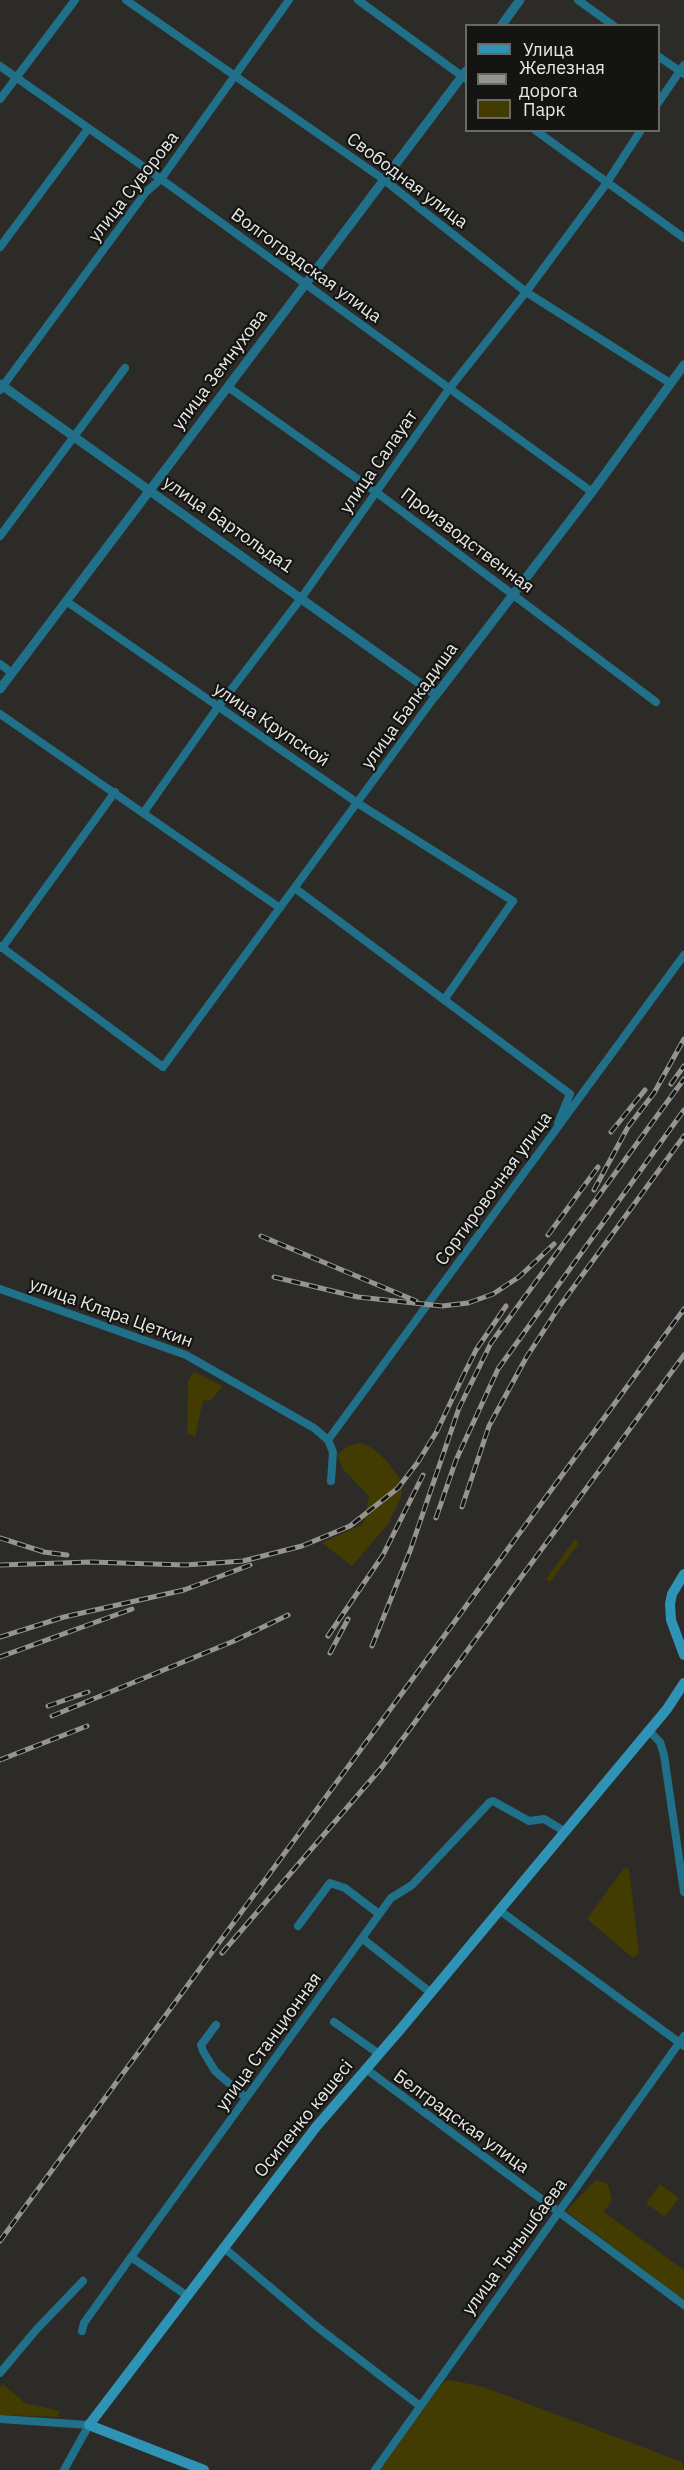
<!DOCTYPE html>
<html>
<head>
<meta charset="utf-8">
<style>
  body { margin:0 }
  #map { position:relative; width:684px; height:2470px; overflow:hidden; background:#2c2b27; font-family:"IBM Plex Sans",sans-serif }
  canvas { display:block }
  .legend { position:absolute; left:465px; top:24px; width:195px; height:108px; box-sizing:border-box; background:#141412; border:2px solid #696966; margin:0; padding:8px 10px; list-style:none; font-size:18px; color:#e8e8e5 }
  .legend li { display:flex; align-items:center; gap:12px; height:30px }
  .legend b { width:30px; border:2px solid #696966 }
</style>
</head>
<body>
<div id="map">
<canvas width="684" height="2470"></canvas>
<ul class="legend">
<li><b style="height:8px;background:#2f93b5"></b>Улица</li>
<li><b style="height:8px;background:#959491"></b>Железная дорога</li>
<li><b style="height:16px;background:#423b02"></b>Парк</li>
</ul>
</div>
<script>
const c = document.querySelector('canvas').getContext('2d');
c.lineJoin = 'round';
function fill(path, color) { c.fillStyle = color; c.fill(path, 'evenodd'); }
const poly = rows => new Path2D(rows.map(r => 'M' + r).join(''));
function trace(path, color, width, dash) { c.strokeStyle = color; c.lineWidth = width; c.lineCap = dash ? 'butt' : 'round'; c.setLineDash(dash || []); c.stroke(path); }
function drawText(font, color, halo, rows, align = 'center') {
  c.font = font + ' "IBM Plex Sans",sans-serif'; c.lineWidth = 4.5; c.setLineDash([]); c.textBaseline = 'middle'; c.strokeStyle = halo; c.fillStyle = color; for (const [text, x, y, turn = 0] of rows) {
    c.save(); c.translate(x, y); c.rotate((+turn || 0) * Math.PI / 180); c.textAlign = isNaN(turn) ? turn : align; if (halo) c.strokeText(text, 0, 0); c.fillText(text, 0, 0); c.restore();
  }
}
const green = poly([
  [194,1372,223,1386,211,1400,203,1401,195,1437,187,1433,188,1381],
  [361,1443,372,1448,385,1459,403,1483,401,1497,389,1523,352,1566,322,1543,363,1524,369,1496,343,1469,337,1455,348,1446],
  [575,1539,579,1543,550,1582,546,1579],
  [624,1868,629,1869,639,1953,633,1958,587,1919],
  [596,2180,608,2184,612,2200,604,2212,684,2270,684,2301,566,2211],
  [660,2184,679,2198,665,2217,646,2203],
  [449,2380,481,2386,682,2462,684,2470,380,2470,443,2382],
  [3,2384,25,2403,59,2411,58,2417,0,2415,0,2387]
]);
const minor = poly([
  [126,0,383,179,526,292,670,383],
  [358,0,466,79],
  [578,0,614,26],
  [658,56,684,74],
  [0,66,161,179,592,492],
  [0,99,75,0],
  [658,103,684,65],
  [535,130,684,238],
  [0,247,88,129],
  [228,387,376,492,656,702],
  [0,390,146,192,161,179,289,0],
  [0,536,125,368],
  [66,601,359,804,513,901,444,1000],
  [0,664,12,673],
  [0,714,280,908],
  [144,812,218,707,302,597,449,389,526,292,606,184,641,130],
  [296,889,570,1094,558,1123],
  [0,946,163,1067,436,695],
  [2,948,115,792],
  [0,1289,186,1355,314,1428,328,1440,333,1452,331,1481],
  [328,1440,684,955],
  [648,1730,660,1742,664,1755,684,1892],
  [499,1910,684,2046],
  [298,1926,330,1883,345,1888,379,1914],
  [363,1939,431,1993],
  [334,2022,379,2054],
  [216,2025,201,2045,203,2051,215,2071,246,2098],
  [366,2069,684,2305],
  [223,2247,316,2326,420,2406],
  [131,2257,391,1898,412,1885,490,1802,493,1801,529,1821,544,1819,564,1831],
  [82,2331,84,2323,131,2257,186,2295],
  [0,2373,36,2330,83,2281],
  [0,2419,89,2425,64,2470],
  [375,2470,684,2036]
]);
const tertiary = poly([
  [501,26,520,0],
  [0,384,436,695,592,492,684,365],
  [0,689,466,71]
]);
const secondary = poly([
  [684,1574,672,1594,670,1604,671,1620,684,1655],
  [204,2470,89,2425,316,2127,399,2031,667,1709,684,1683]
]);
const rail = poly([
  [671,1084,684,1066],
  [611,1132,645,1090],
  [594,1190,628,1127,654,1093,684,1039],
  [548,1235,598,1167],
  [261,1236,416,1301],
  [274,1277,358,1297,442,1306,468,1303,493,1294,519,1277,554,1244],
  [461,1380,476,1350,506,1306],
  [462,1507,489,1426,526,1358,559,1307,684,1136],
  [436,1518,456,1460,498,1369,684,1110],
  [0,1538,44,1552,67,1555],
  [0,1565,91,1562,185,1565,243,1561,302,1546,350,1526,398,1488,418,1462,437,1431,464,1374],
  [328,1636,383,1555,423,1475],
  [0,1637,64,1617,184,1590,250,1565],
  [372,1646,410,1551,459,1408,491,1343,684,1079],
  [330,1653,348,1619],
  [0,1657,132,1609],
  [48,1706,88,1692],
  [52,1716,234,1641,288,1615],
  [0,1760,87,1726],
  [222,1953,382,1767,684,1355],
  [0,2241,684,1309]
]);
const streetNames = [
  ["Свободная улица",407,181,37],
  ["улица Суворова",134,187,-52],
  ["Волгоградская улица",306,266,36],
  ["улица Земнухова",220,370,-53],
  ["улица Салауат",379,462,-55],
  ["улица Бартольда1",228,525,35],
  ["Производственная",467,541,37],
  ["улица Балкадиша",410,706,-54],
  ["улица Крупской",271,725,34],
  ["Сортировочная улица",494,1189,-54],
  ["улица Клара Цеткин",111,1313,20],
  ["улица Станционная",269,2042,-54],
  ["Осипенко көшесі",304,2119,-51],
  ["Белградская улица",461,2122,36],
  ["улица Тынышбаева",515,2247,-54]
];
fill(green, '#423b02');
trace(minor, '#20708a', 8);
trace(tertiary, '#20708a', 9);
trace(secondary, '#2f93b5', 10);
trace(rail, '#959491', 5);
trace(rail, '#141412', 3, [9]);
drawText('18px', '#e8e8e5', '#141412', streetNames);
</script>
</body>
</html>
